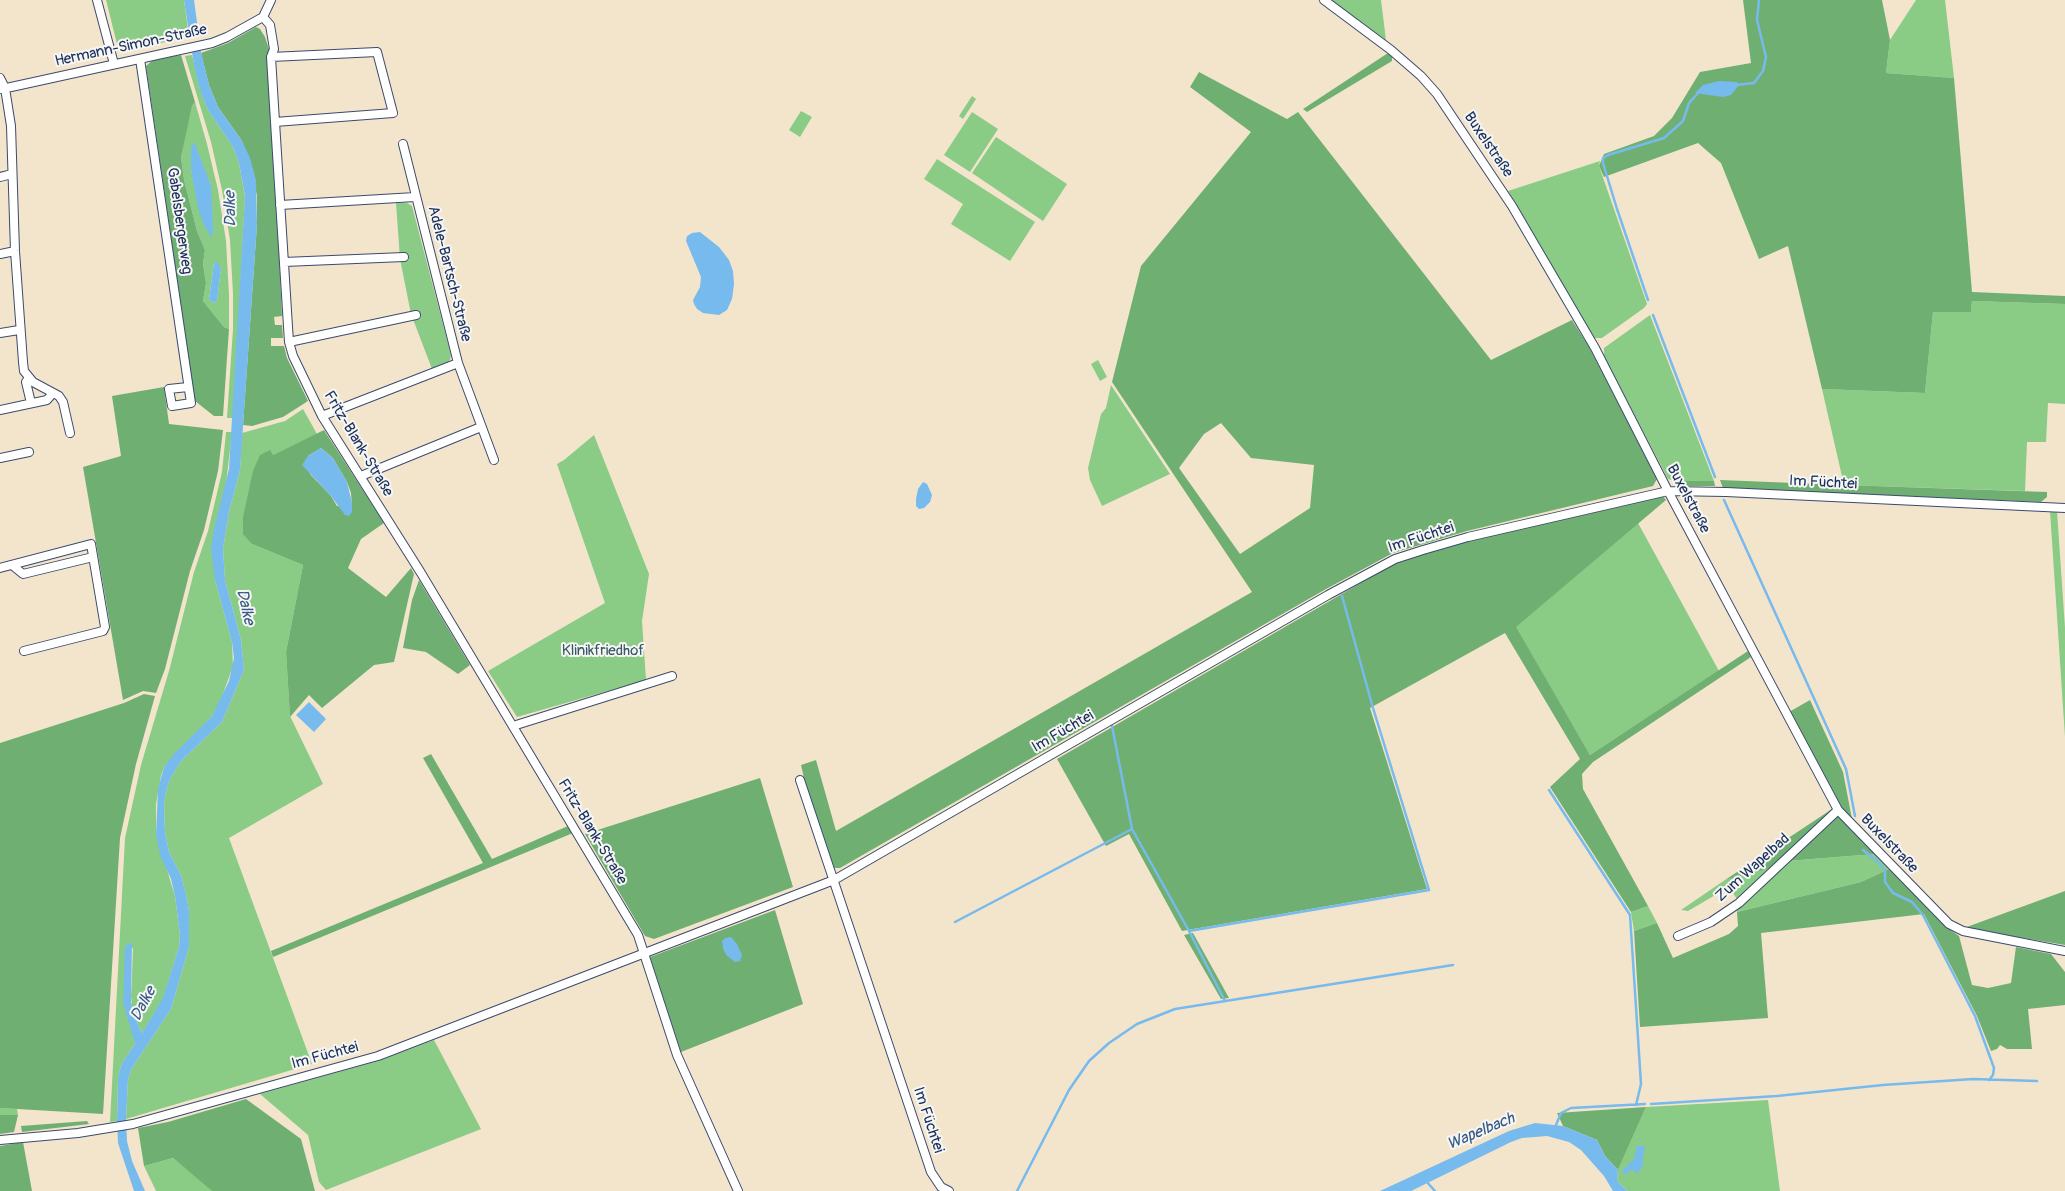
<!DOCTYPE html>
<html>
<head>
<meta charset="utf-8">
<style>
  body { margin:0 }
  canvas { display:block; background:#f3e4cc }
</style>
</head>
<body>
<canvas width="2065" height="1191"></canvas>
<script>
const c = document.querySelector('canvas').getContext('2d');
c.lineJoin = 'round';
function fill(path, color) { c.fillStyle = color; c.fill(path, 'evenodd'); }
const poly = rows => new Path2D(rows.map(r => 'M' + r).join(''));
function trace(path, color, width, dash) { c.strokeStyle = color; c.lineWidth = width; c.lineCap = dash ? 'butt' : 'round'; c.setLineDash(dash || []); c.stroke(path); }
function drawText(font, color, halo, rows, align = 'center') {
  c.font = font + ' Pangolin,sans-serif'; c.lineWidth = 4; c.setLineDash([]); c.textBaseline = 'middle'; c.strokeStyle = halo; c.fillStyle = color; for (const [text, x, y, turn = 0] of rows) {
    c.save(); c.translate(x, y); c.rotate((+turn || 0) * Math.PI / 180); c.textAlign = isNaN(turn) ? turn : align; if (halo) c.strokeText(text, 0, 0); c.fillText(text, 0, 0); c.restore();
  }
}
const green = poly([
  [106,0,184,0,189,37,119,52],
  [1331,0,1381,0,1386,40],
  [1916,0,1945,0,1954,78,1886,73,1890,40],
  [192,55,200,89,208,110,233,147,239,163,245,197,233,418,227,418,233,329,233,294,230,240,222,190,211,142,185,56],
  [972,96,976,99,963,119,959,116],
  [195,102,207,144,218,190,226,241,229,295,229,329,224,327,203,301,206,283,203,264,205,250,197,231,184,180,181,157,183,143,192,106],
  [191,170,208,178,211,185,204,225],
  [214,263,221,268,217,301,213,303,209,299],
  [801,111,812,117,800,137,789,130],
  [972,112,998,129,970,172,944,155],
  [996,137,1067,184,1043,221,972,173],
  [937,159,1035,222,1010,261,951,224,963,204,924,179],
  [1600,161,1599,166,1647,304,1644,308,1602,338,1594,338,1508,191],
  [396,203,407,203,412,206,451,355,450,360,446,364,432,369,411,314,400,259],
  [1972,301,2065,304,2065,404,2048,403,2046,442,2027,442,2025,491,1844,485,1822,389,1925,393,1933,312,1971,312],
  [1650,315,1714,481,1675,481,1668,479,1604,356,1604,348],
  [1098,360,1107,377,1100,381,1091,364],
  [1111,385,1170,474,1102,506,1090,480,1088,468,1101,414,1106,408],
  [303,409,317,434,273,455,252,544,303,565,286,652,290,716,323,784,229,838,312,1064,126,1119,128,1079,132,1068,171,1009,189,947,189,911,186,894,181,875,169,852,165,832,164,804,166,791,170,779,181,761,222,722,244,670,241,640,225,580,223,548,229,512,240,470,242,433,285,421],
  [226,432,232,432,215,580,232,642,233,666,220,702,212,716,164,767,161,776,156,804,156,834,175,896,180,935,179,947,163,999,142,1033,138,1025,131,1003,133,949,129,943,133,1035,135,1044,122,1063,118,1077,117,1121,110,1122,125,838,141,765,169,671,194,572,208,531,222,472],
  [594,435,649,574,642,621,646,680,517,717,488,671,605,603,557,464,564,460],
  [2050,511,2057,511,2065,628,2065,737],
  [1638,523,1719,671,1590,755,1515,627],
  [1875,854,1889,869,1861,882,1737,912,1736,909,1787,861],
  [1768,869,1737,899,1729,887,1688,911,1681,910,1725,880],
  [1648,906,1657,923,1634,931,1631,912],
  [434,1040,481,1129,326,1190,319,1182,308,1135,260,1094,378,1061],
  [1768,1100,1780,1191,1627,1191,1620,1184,1617,1180,1618,1170,1646,1107],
  [0,1108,17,1109,18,1115,0,1115],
  [173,1158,208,1187,212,1191,156,1191,144,1166]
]);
const forest = poly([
  [1743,0,1882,0,1890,40,1886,73,1954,78,1972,292,2065,296,2065,304,1972,301,1971,312,1933,312,1925,393,1822,389,1788,246,1759,259,1721,163,1698,143,1604,177,1599,166,1604,154,1654,136,1672,118,1700,72,1751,63],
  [256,27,260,29,265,37,269,49,282,316,274,317,275,325,282,325,283,338,271,338,271,346,284,346,287,358,308,401,283,417,252,426,243,425,257,224,257,195,242,141,218,107,209,85,201,53,228,43],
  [1388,53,1392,57,1392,61,1307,112,1303,109],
  [181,55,195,102,192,106,181,157,184,180,197,231,205,250,203,264,206,283,203,301,224,327,229,329,223,416,214,416,195,401,146,66,153,60],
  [1199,72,1287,119,1298,112,1491,360,1572,320,1589,347,1657,479,1653,486,1467,531,1393,553,1326,589,840,868,834,868,807,791,801,765,816,760,836,831,1252,592,1112,382,1141,266,1251,132,1190,87],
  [1221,423,1251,458,1314,465,1310,508,1240,554,1179,468,1204,434],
  [164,387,169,424,223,430,218,471,204,530,190,571,165,669,156,693,143,691,123,700,83,467,121,456,112,396],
  [324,430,384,523,361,539,348,568,386,597,411,568,414,574,394,662,374,665,322,708,309,695,290,717,286,652,303,565,252,544,243,534,243,517,253,471,260,455,270,450,273,455],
  [321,448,333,458,347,482,351,493,352,508,337,506,331,496,310,474,308,456],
  [1720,480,1844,485,2047,492,2047,497,2041,502,1723,488],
  [1675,481,1714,481,1715,486,1677,486],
  [1662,495,1666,500,1516,627,1590,755,1748,651,1751,657,1593,762,1582,774,1583,789,1648,906,1631,912,1550,787,1580,759,1505,633,1370,708,1427,889,1182,931,1129,834,1106,846,1057,759,1397,562,1469,541],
  [419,580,470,665,458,674,426,652,403,648,412,600],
  [144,694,155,696,136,764,120,838,103,1114,0,1108,0,743,124,703],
  [1810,700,1843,772,1852,819,1842,809,1789,712],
  [431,754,492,859,568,826,573,833,273,957,271,951,483,863,423,758],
  [760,778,793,887,654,939,645,936,585,834],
  [1832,809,1832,813,1768,869,1725,880],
  [1838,816,1875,854,1787,861,1796,852],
  [1889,869,1946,927,1959,936,1972,985,1988,988,2011,983,2016,947,2051,954,2065,972,2065,1005,2028,1009,2032,1049,2007,1049,2000,1045,1997,1049,1991,1051,1977,1016,1924,914,1761,933,1768,1018,1640,1027,1634,931,1657,923,1673,958,1729,934,1738,926,1737,912,1861,882],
  [2065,891,2065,945,1964,928],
  [775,910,803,1004,681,1052,650,957],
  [1193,933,1229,998,1221,999,1184,935],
  [246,1099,301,1139,315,1191,212,1191,173,1158,144,1166,138,1128,168,1122],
  [1646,1107,1618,1170,1605,1156,1597,1140,1563,1126,1557,1113],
  [0,1115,18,1115,14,1132,0,1134],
  [87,1121,89,1124,22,1132,21,1126],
  [23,1142,32,1191,0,1191,0,1146]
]);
const water = poly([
  [184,0,194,0,201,52,209,85,218,107,242,141,250,158,256,180,257,224,240,470,229,512,223,548,225,580,241,640,244,670,222,722,181,761,170,779,166,791,164,804,165,832,169,852,181,875,186,894,189,911,189,947,171,1009,132,1068,128,1079,126,1119,127,1141,132,1161,145,1191,134,1191,118,1143,117,1121,118,1077,122,1063,135,1044,123,1003,125,947,129,943,132,944,131,1003,138,1025,142,1033,163,998,179,947,180,935,175,896,171,879,160,855,156,834,158,789,164,767,175,753,212,716,229,681,234,658,232,642,215,580,211,548,214,529,229,469,245,196,239,163,233,147,208,110,200,90,194,65],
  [1719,81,1737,82,1739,85,1731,95,1723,97,1695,93,1703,85],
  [194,142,211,185,213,232,211,237,204,225,198,208,191,170,191,148],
  [700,232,719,247,729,260,733,271,734,284,732,299,727,310,719,315,703,313,697,309,694,304,693,300,700,287,701,277,686,241,687,236,692,233],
  [216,261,221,268,217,301,213,303,209,299,214,263],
  [321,448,333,458,347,482,352,503,352,512,349,516,345,515,331,496,302,465,308,456],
  [923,482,927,484,932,495,930,502,924,508,919,509,916,506,916,499,918,489],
  [309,702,326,719,314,732,296,715],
  [731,937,737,944,742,955,740,961,735,962,726,955,723,948,722,941,725,938],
  [1535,1123,1563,1126,1597,1140,1605,1156,1618,1170,1617,1180,1620,1184,1627,1191,1613,1191,1604,1176,1581,1150,1569,1142,1547,1136,1522,1138,1511,1142,1411,1191,1380,1191,1509,1131],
  [1637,1146,1645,1146,1642,1162,1644,1164,1637,1174,1632,1169,1625,1175,1622,1171,1634,1159]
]);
const pier = poly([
  [201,36,203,50,189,53,186,39]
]);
const stream = poly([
  [1736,85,1754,83,1763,71,1766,57,1757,20,1759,0],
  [1648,300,1617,209,1603,163,1603,158,1608,155,1664,138,1683,121,1689,103,1699,92],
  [1653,315,1715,477],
  [1724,500,1846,769,1855,816],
  [1112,726,1132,829,1189,931,1429,890,1373,708,1342,596],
  [1549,790,1630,915,1641,1084,1636,1105],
  [1863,850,1878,862,1885,870,1885,882,1893,893,1912,902,1923,915,1975,1016,1994,1068,1993,1075,1989,1080],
  [955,922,1132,829],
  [1189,931,1225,1001],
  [1651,1104,1777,1096,1883,1085,1973,1079,2037,1081],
  [1556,1125,1561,1113,1571,1108,1645,1104],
  [1426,1181,1435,1191],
  [1017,1191,1069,1090,1089,1061,1109,1043,1137,1024,1175,1009,1453,965]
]);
const minor = poly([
  [97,0,114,64],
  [1324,0,1391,50,1421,76,1437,94,1512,206,1595,348,1668,491,1838,810,1949,924,1963,931,2065,951],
  [263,17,270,25,274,49,271,57,275,122,289,342,293,356,322,416,421,573,638,935,677,1055,738,1191],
  [263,17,271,0],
  [271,57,377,52,393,113,275,122],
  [140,59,191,403,172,406,169,389,188,387],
  [0,78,5,88,11,126,15,251,23,362,24,371,33,382,59,396,63,402,70,433],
  [2,89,212,43,227,37,263,17],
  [403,144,458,363,494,460],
  [0,177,12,174],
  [280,205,415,197],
  [0,254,15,251],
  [284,262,404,257],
  [0,333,19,330],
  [289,342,416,315],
  [29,378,26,382,31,403],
  [0,410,47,400,53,393],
  [322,416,458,363],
  [0,458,29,452],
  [361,476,481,427],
  [12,565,23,574,93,557],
  [0,568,91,544,105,627,103,631,24,651],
  [513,726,672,676],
  [800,780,931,1172,941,1187,949,1191],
  [1678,936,1711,922,1739,903,1838,810],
  [0,1140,78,1133,133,1124,378,1056,834,880,1328,595,1395,559,1423,550,1468,537,1668,491,1726,492,2065,508]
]);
const streetNames = [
  ["Hermann-Simon-Straße",131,46,-12],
  ["Buxelstraße",1488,145,56],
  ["Gabelsbergerweg",179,221,82],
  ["Adele-Bartsch-Straße",449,274,76],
  ["Fritz-Blank-Straße",358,444,59],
  ["Im Füchtei",1823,483,3],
  ["Buxelstraße",1688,499,62],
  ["Im Füchtei",1421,538,-18],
  ["Im Füchtei",1063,732,-30],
  ["Fritz-Blank-Straße",592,832,59],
  ["Buxelstraße",1889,844,46],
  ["Zum Wapelbad",1753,868,-42],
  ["Im Füchtei",325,1056,-15],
  ["Im Füchtei",928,1120,72]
];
const parkNames = [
  ["Klinikfriedhof",603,651]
];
const waterNames = [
  ["Dalke",231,209,-91],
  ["Dalke",245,607,77],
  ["Dalke",144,1004,-62],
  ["Wapelbach",1481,1132,-23]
];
fill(green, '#8acc85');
fill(forest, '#6fb072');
fill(water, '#77baed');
fill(pier, '#f3e4cc');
trace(stream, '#77baed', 2.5);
trace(minor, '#3b4a6e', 10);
trace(minor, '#fff', 8);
drawText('15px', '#1b2f5e', '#f6f6f2', streetNames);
drawText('15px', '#375668', '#f6f6f2', parkNames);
drawText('italic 16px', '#375989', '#f6f6f2', waterNames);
</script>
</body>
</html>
